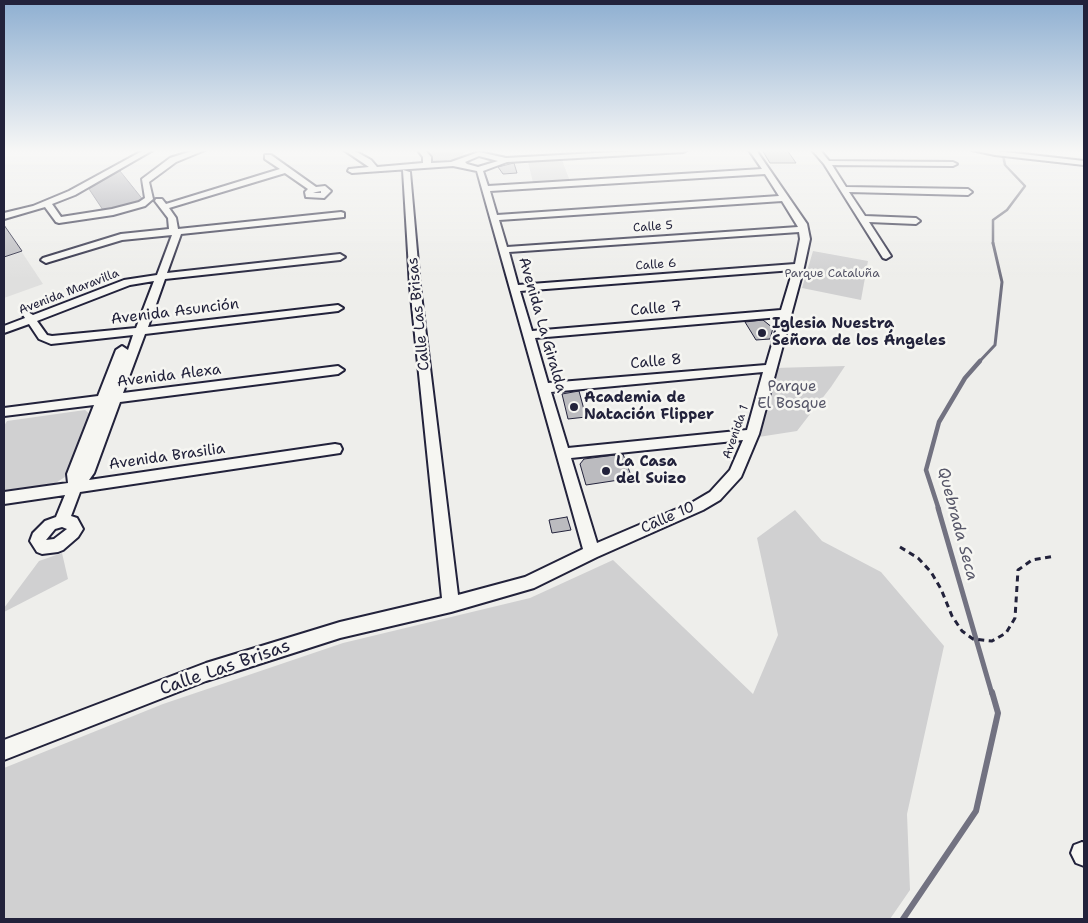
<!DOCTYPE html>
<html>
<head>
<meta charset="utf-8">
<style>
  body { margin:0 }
  #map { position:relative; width:1088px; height:923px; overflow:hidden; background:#eeeeeb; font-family:"Shantell Sans",sans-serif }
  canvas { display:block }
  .frame { position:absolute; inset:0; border:5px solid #22223b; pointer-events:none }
</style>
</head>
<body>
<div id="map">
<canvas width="1088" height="923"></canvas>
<div class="frame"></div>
</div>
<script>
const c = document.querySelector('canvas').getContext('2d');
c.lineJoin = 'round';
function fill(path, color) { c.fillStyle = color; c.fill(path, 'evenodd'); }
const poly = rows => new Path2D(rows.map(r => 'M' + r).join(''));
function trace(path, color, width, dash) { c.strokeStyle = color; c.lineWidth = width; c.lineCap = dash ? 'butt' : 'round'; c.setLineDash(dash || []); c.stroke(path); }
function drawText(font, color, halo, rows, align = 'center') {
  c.font = font + ' "Shantell Sans",sans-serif'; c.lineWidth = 5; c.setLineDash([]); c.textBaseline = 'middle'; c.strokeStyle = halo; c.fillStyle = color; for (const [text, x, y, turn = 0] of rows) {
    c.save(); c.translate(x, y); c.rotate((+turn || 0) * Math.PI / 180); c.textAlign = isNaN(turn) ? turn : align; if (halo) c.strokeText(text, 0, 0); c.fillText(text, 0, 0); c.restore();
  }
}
const built = poly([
  [4,225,43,284,4,298]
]);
const green = poly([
  [439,150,466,150,462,156,453,160,433,161,430,152],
  [562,160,570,181,533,183,528,162],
  [813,251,868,261,861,300,802,288],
  [845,366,831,387,797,431,752,438,774,368],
  [85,410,90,414,65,477,54,484,4,490,4,426,7,421],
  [795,510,822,541,881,572,944,646,907,814,910,890,890,919,4,919,4,768,163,704,343,643,530,598,613,560,753,694,778,635,757,538],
  [62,553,68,579,4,612,4,608,39,561]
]);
const water = poly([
  [120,171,144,201,103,210,89,189,120,171]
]);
const streamFar4 = poly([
  [993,244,993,220,1007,210,1025,186,1005,165,1002,150]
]);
const streamFar3 = poly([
  [979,362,995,345,1002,282,993,243]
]);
const streamFar2 = poly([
  [939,510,926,470,939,422,965,378,980,361]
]);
const streamFar1 = poly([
  [938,508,992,694]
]);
const stream = poly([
  [903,919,976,811,998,713,992,692]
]);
const building = poly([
  [762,150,787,150,796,163,770,163,762,150],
  [514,163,517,173,503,174,498,167,514,163],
  [4,225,22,251,4,257,4,225],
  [763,320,773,328,770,339,756,340,745,322,763,320],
  [579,391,586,417,568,419,562,394,579,391],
  [623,454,632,478,586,485,580,464,584,459,623,454],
  [567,517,571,530,552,533,549,520,567,517]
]);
const path = poly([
  [900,547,918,558,931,572,941,589,952,616,962,631,973,639,992,641,1006,633,1015,618,1018,570,1032,560,1055,556]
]);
const street = poly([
  [144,150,153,150,75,195,52,204,61,217,112,209,139,202,145,198,142,179,170,158,195,150,205,150,176,162,149,182,153,199,145,206,113,215,59,223,56,222,45,207,4,219,4,213,33,206,69,191,144,150],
  [344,150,353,150,371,160,377,167,423,163,423,157,418,150,425,150,431,157,431,163,451,162,479,152,506,158,651,150,687,150,683,152,507,162,483,171,488,186,762,169,749,150,756,150,807,224,810,239,804,267,759,434,741,477,720,500,703,510,597,557,534,588,451,612,340,638,206,681,4,760,4,740,206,663,340,622,442,598,410,286,403,170,410,172,420,286,458,595,525,577,583,549,477,171,453,166,352,173,348,171,349,169,369,167,344,150],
  [479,156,498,161,478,167,467,164,465,162,479,156],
  [765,174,779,196,497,215,490,191,765,174],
  [782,201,798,227,507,247,499,220,782,201],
  [799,232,800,239,795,264,518,285,509,252,799,232],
  [793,270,781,310,532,331,520,291,793,270],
  [780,317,766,365,548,383,535,338,780,317],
  [763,372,747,430,568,448,551,392,763,372],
  [743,440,730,470,710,492,693,502,597,543,571,458,743,440],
  [812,150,820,150,829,161,953,162,957,164,953,166,832,165,846,187,968,189,972,192,968,195,849,192,865,216,916,218,920,221,916,224,869,222,891,256,886,259,883,258,824,164,812,150],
  [972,150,987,150,1084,161,1084,165,995,155,972,150],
  [265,155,271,155,316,187,325,186,331,191,324,198,306,197,305,192,308,189,285,173,169,208,176,218,178,229,341,212,344,213,344,217,181,234,167,273,340,254,345,257,340,260,165,279,148,327,338,305,343,308,338,311,145,334,123,393,338,366,344,370,338,374,120,402,94,473,89,480,335,444,340,445,342,449,340,453,80,492,71,516,77,518,83,529,78,537,63,550,58,552,42,554,37,552,30,541,33,533,45,521,56,517,65,495,4,504,4,492,68,483,67,474,94,405,4,416,4,408,98,396,116,350,122,346,128,350,133,335,51,344,39,339,29,324,4,333,4,326,25,318,23,315,24,313,28,312,33,315,124,280,157,275,172,235,122,240,49,262,46,263,41,260,43,258,121,234,169,229,168,218,155,201,156,199,162,199,166,204,280,169,265,159,265,155],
  [321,191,321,193,313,193,316,192,321,191],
  [154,281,136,328,52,336,47,335,37,321,130,285,154,281],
  [62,527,67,529,54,539,46,540,55,529,62,527],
  [1082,842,1084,843,1084,866,1076,863,1071,853,1074,845,1082,842]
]);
const markers = [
  [762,333,5,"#22223b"],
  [574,407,5,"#22223b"],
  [606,471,5,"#22223b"]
];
const farStreetnames = [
  ["Calle 5",653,227,-4],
  ["Calle 6",656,265,-4],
  ["Avenida Maravilla",69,292,-21],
  ["Avenida 1",736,432,-71]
];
const farParknames = [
  ["Parque Cataluña",832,274]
];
const streetNames = [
  ["Calle 7",656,309,-5],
  ["Avenida Asunción",175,312,-7],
  ["Calle Las Brisas",419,314,-96],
  ["Avenida La Giralda",542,325,74],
  ["Calle 8",656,362,-5],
  ["Avenida Alexa",169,376,-7],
  ["Avenida Brasilia",167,457,-8],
  ["Calle 10",668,518,-24]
];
const poiNames = [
  ["Iglesia Nuestra",772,324],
  ["Señora de los Ángeles",772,341],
  ["Academia de",584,398],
  ["Natación Flipper",584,415],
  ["La Casa",616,462],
  ["del Suizo",616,479]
];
const parkNames = [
  ["Parque",792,387],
  ["El Bosque",792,404]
];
const waterNames = [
  ["Quebrada Seca",957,524,75]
];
const nearStreetnames = [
  ["Calle Las Brisas",225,668,-19]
];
fill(built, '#dfdfde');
fill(green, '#d0d0d1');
fill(water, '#a7a7af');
trace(water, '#727281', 1);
trace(streamFar4, '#727281', 2.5);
trace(streamFar3, '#727281', 3);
trace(streamFar2, '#727281', 4.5);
trace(streamFar1, '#727281', 5);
trace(stream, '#727281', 6);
fill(building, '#bbbbbf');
trace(building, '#22223b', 1);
trace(street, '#22223b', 4);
trace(path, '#22223b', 3, [6, 4.5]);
fill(street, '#f6f6f2');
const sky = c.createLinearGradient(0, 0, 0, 279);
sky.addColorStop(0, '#8eafd1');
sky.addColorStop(0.54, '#f7f7f6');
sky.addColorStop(1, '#f7f7f600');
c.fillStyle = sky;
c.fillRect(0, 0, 1088, 279);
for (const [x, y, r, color] of markers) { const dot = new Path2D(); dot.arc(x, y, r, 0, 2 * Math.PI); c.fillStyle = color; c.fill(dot); trace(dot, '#f6f6f2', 2); }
drawText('12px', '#22223b', '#f6f6f2', farStreetnames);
drawText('12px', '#565668', '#f6f6f2', farParknames);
drawText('15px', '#22223b', '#f6f6f2', streetNames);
drawText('bold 15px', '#22223b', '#f6f6f2', poiNames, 'left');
drawText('15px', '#565668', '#f6f6f2', parkNames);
drawText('italic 16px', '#575769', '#f6f6f2', waterNames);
drawText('18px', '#22223b', '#f6f6f2', nearStreetnames);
</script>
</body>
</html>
